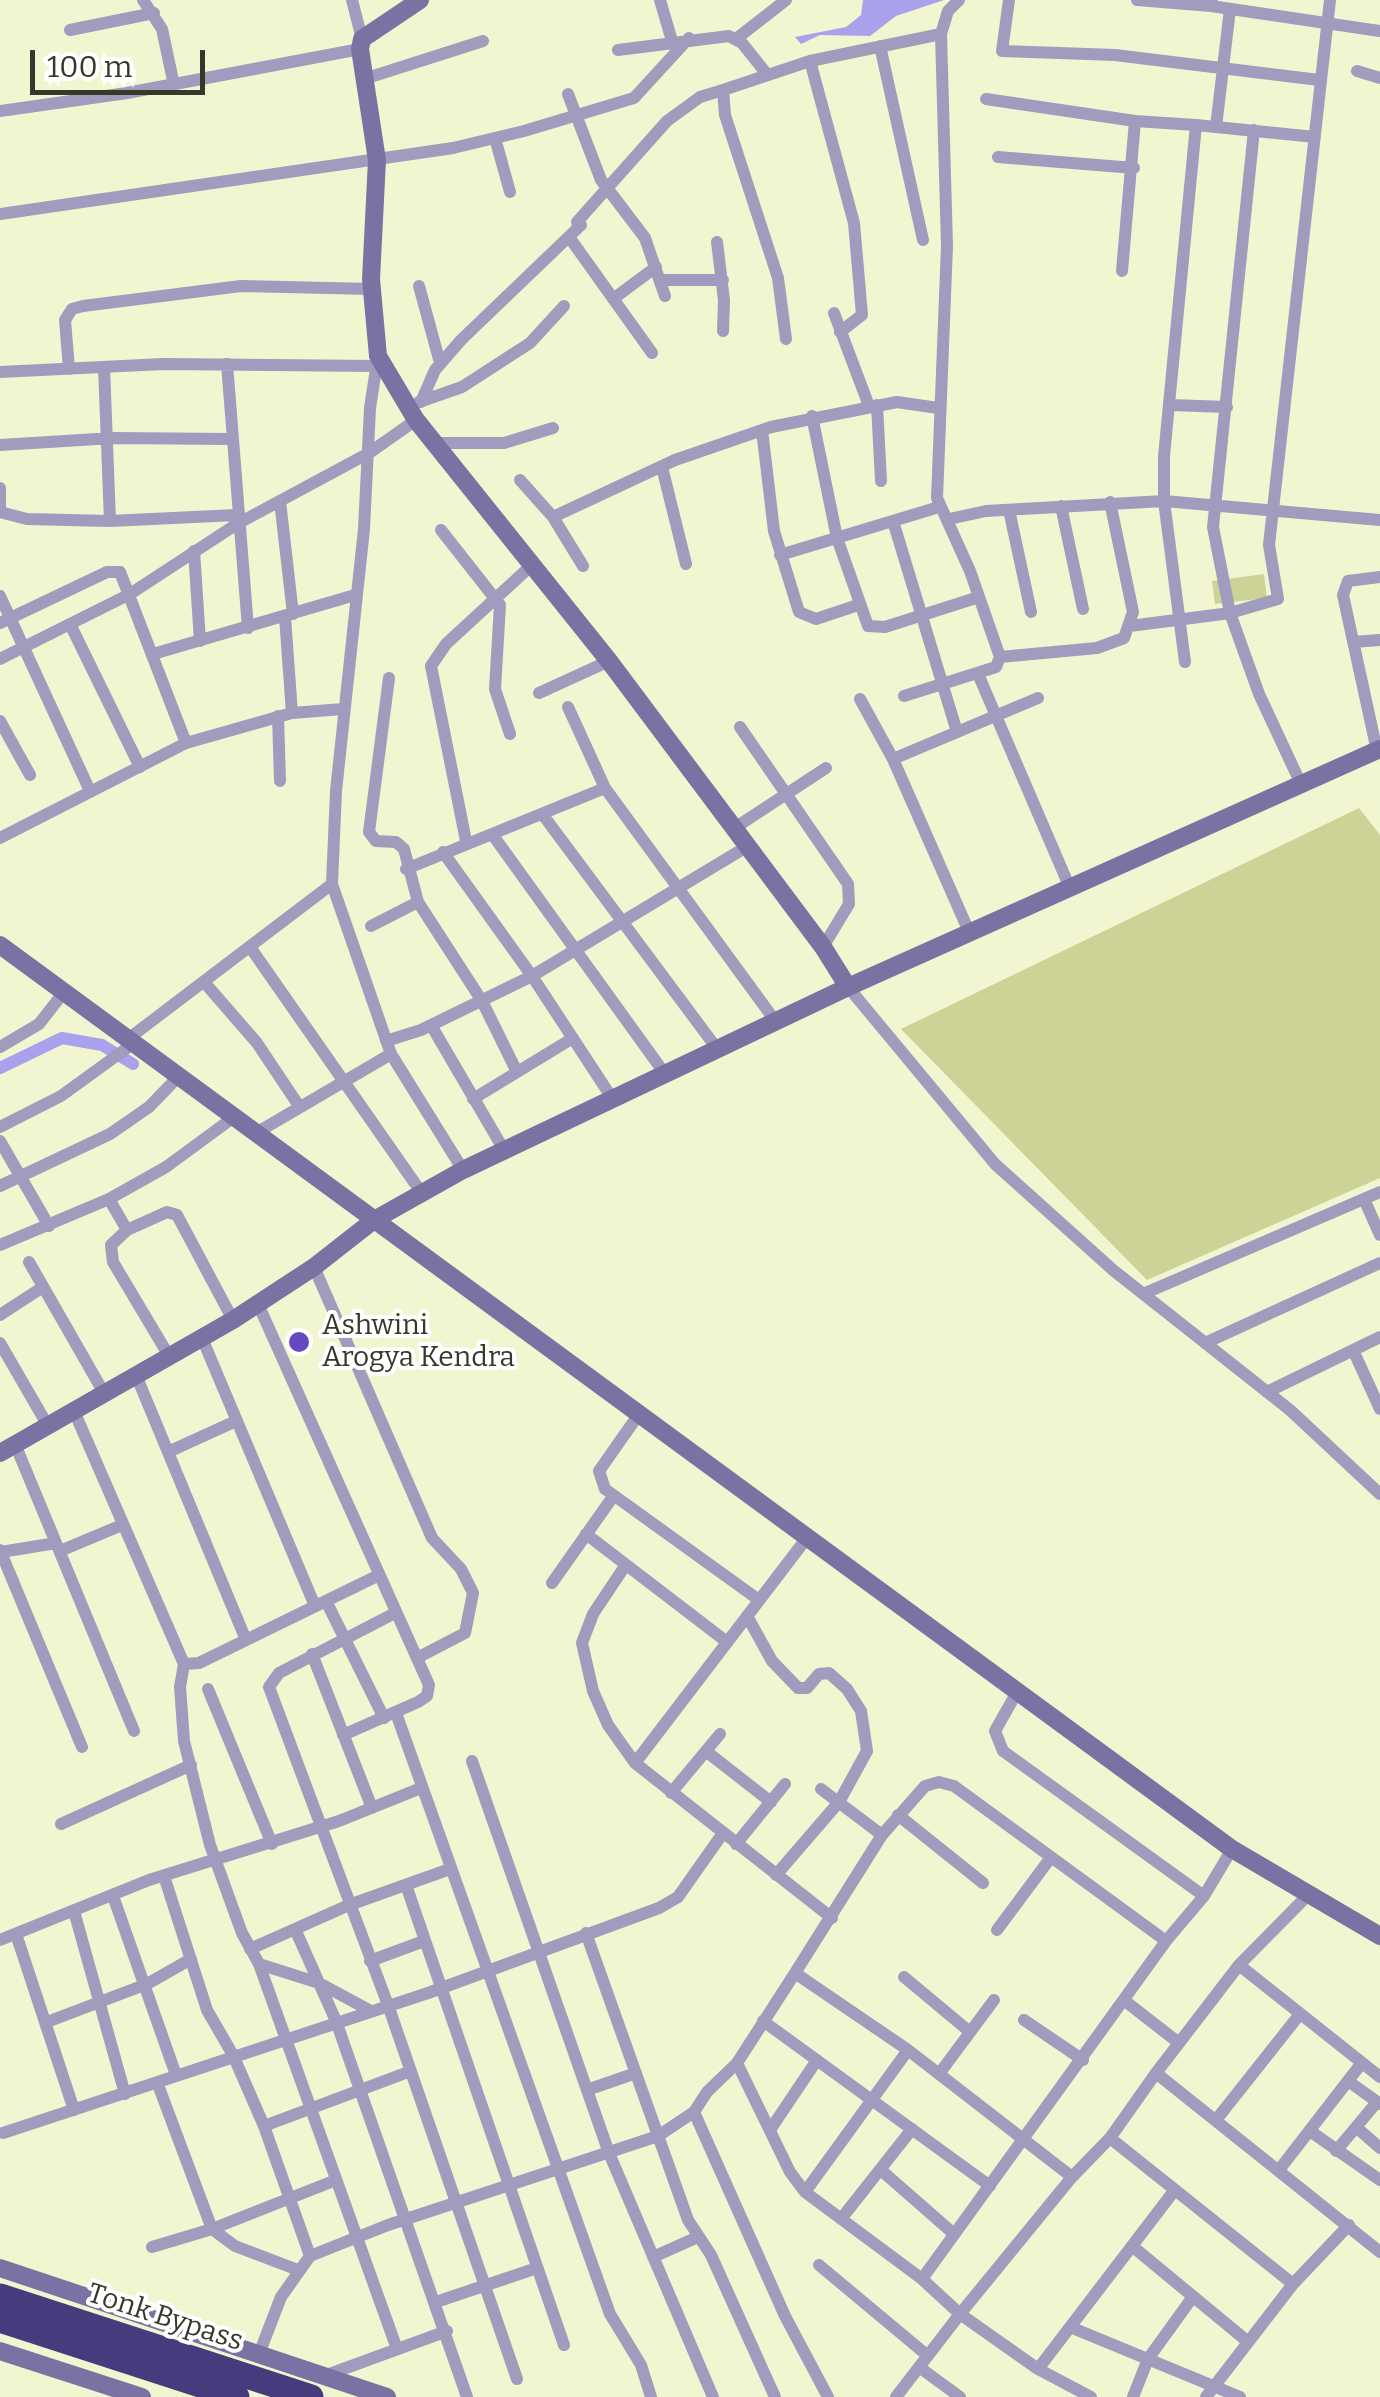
<!DOCTYPE html>
<html>
<head>
<meta charset="utf-8">
<style>
  body { margin:0 }
  #map { position:relative; width:1380px; height:2397px; overflow:hidden; background:#f1f6d0; font-family:Bitter,serif }
  canvas { display:block }
  .scale { position:absolute; left:30px; top:50px; width:175px; height:45px; box-sizing:border-box; border:5px solid #363829; border-top:0; padding-left:12px; font-size:30px; line-height:35px; white-space:nowrap; color:#363829; -webkit-text-stroke:8px #fff; paint-order:stroke }
</style>
</head>
<body>
<div id="map">
<canvas width="1380" height="2397"></canvas>
<div class="scale">100 m</div>
</div>
<script>
const c = document.querySelector('canvas').getContext('2d');
c.lineJoin = 'round';
function fill(path, color) { c.fillStyle = color; c.fill(path, 'evenodd'); }
const poly = rows => new Path2D(rows.map(r => 'M' + r).join(''));
function trace(path, color, width, dash) { c.strokeStyle = color; c.lineWidth = width; c.lineCap = dash ? 'butt' : 'round'; c.setLineDash(dash || []); c.stroke(path); }
function drawText(font, color, halo, rows, align = 'center') {
  c.font = font + ' Bitter,serif'; c.lineWidth = 8; c.setLineDash([]); c.textBaseline = 'middle'; c.strokeStyle = halo; c.fillStyle = color; for (const [text, x, y, turn = 0] of rows) {
    c.save(); c.translate(x, y); c.rotate((+turn || 0) * Math.PI / 180); c.textAlign = isNaN(turn) ? turn : align; if (halo) c.strokeText(text, 0, 0); c.fillText(text, 0, 0); c.restore();
  }
}
const green = poly([
  [1264,574,1267,598,1215,604,1212,581],
  [1359,808,1380,835,1380,1178,1147,1280,901,1029]
]);
const water = poly([
  [863,0,944,0,896,16,870,36,820,35,801,44,795,37,846,27,861,15]
]);
const canal = poly([
  [0,1068,62,1038,102,1045,133,1064]
]);
const street = poly([
  [143,0,162,29,174,85],
  [352,0,362,39],
  [660,0,672,41],
  [1009,0,1002,51,1115,55,1319,80],
  [1137,0,1211,6,1212,2],
  [1211,6,1380,31],
  [70,30,154,13],
  [736,39,786,0],
  [880,46,923,240],
  [618,50,729,36,742,43,766,73],
  [810,61,854,223,862,315,840,332],
  [1357,71,1380,78],
  [364,79,483,41],
  [568,94,601,180,645,238,665,296],
  [986,99,1135,121],
  [0,111,127,93,360,49],
  [1216,127,1230,9],
  [1315,137,1196,125,1164,456,1164,501,1380,520],
  [495,138,510,192],
  [998,157,1134,168],
  [0,214,453,148,524,131,634,98,689,38],
  [577,222,667,121,700,97,723,90],
  [569,237,652,353],
  [717,242,724,300,723,331],
  [1122,271,1135,121,1196,125],
  [660,280,723,280],
  [419,286,440,363],
  [613,299,656,267],
  [834,313,869,406],
  [786,339,778,278,725,115,723,90,810,61,941,34],
  [378,356,370,408,364,529,336,791,332,884,391,1054,463,1170],
  [227,364,248,628],
  [104,367,110,521],
  [69,369,65,320,72,309,83,306,241,286,372,289],
  [0,372,163,364,376,366],
  [419,402,462,387,530,343,564,306],
  [421,402,435,370,461,340,581,225],
  [877,405,881,481],
  [1170,405,1227,407],
  [812,416,837,538,868,626,885,627,979,597],
  [762,430,774,531,799,612,816,619,858,605],
  [435,443,504,443,553,428],
  [0,445,113,438,232,439],
  [662,467,686,564],
  [520,480,553,517,583,566],
  [0,488,0,508],
  [280,501,293,614],
  [1061,506,1083,609],
  [1009,510,1031,612],
  [0,512,27,519,110,521,236,515],
  [553,517,675,460,771,427,897,402,938,408],
  [949,519,986,511,1164,501,1185,662],
  [893,521,957,732],
  [441,530,500,605,495,689,510,734],
  [194,551,200,641],
  [780,555,939,507],
  [0,596,90,791],
  [285,617,292,713],
  [0,623,107,572,120,572,186,743],
  [70,624,140,767],
  [1130,626,1230,613,1213,527,1254,130],
  [1353,642,1380,640],
  [153,654,355,595],
  [1000,657,1097,648,1124,638,1133,612,1110,502],
  [0,659,130,594,237,524,369,453,416,420],
  [978,674,1070,888],
  [389,678,369,832,376,841,396,842,404,849,418,902,482,1001,517,1072],
  [539,693,609,661],
  [904,696,996,667,1000,657,970,571,937,498,947,246,941,34,948,11,959,0],
  [860,699,893,759,970,934],
  [568,707,605,788,776,1022],
  [278,716,280,781],
  [0,721,30,775],
  [740,727,848,884,849,904,823,947],
  [1377,751,1343,595,1348,581,1380,577],
  [893,759,1038,698],
  [1301,784,1259,694,1230,613,1278,599,1269,545,1330,0],
  [543,815,718,1050],
  [733,829,826,768],
  [492,834,665,1074],
  [0,838,186,743,292,713,343,709],
  [466,841,431,666,446,644,533,564],
  [443,852,532,976,612,1098],
  [406,869,605,788],
  [371,926,418,902],
  [250,947,421,1192],
  [205,983,257,1043,299,1106],
  [848,987,995,1164,1113,1270,1290,1410,1380,1494],
  [431,1025,504,1150],
  [128,1039,332,884],
  [386,1041,421,1030,532,976,748,846],
  [0,1047,39,1024,64,992],
  [473,1099,573,1038],
  [0,1127,61,1096,134,1043],
  [256,1133,391,1054],
  [0,1141,49,1226],
  [0,1186,110,1134,149,1107,179,1076],
  [109,1199,127,1230],
  [1364,1199,1380,1235],
  [0,1245,109,1199,166,1167,234,1117],
  [29,1262,104,1393],
  [314,1267,432,1538,461,1569,473,1593,465,1633,417,1658],
  [1143,1294,1380,1192],
  [258,1304,429,1685,427,1696,418,1702,343,1735],
  [0,1315,43,1287],
  [202,1338,315,1606],
  [0,1343,48,1426],
  [1205,1343,1380,1263],
  [1353,1350,1380,1409],
  [169,1356,113,1262,111,1245,127,1230,167,1212,177,1215,233,1320],
  [136,1375,246,1640],
  [1267,1392,1380,1337],
  [74,1411,184,1664,199,1663,377,1576],
  [639,1414,599,1471,605,1489,759,1600],
  [15,1444,134,1731],
  [168,1452,236,1421],
  [586,1534,727,1642],
  [806,1539,635,1763,832,1918],
  [0,1550,82,1747],
  [60,1551,122,1525],
  [1,1552,56,1543],
  [625,1566,593,1614,582,1643,593,1691,608,1725,635,1763],
  [552,1583,612,1498],
  [326,1601,384,1718],
  [395,1613,279,1673,269,1687,388,2005,517,2379],
  [747,1616,772,1661,798,1688,807,1688,819,1674,829,1673,847,1689,861,1711,867,1751,839,1802,776,1875],
  [312,1654,372,1808],
  [184,1664,180,1687,184,1741,210,1845,242,1933,259,1964,397,2349],
  [208,1689,272,1844],
  [1017,1692,995,1731,1003,1751,1204,1896],
  [396,1713,610,2314,641,2365,651,2397],
  [707,1752,771,1802],
  [472,1761,609,2153,713,2397],
  [821,1789,882,1835],
  [671,1793,720,1734],
  [898,1815,983,1883],
  [61,1824,191,1765],
  [736,1844,785,1784],
  [164,1876,207,2010,233,2055,264,2126,310,2256],
  [406,1885,564,2345],
  [113,1896,176,2075],
  [74,1911,125,2094],
  [295,1929,336,2021,467,2397],
  [997,1930,1049,1860],
  [586,1933,688,2220,711,2255,775,2397],
  [16,1934,74,2110],
  [0,1940,149,1880,339,1821,421,1788],
  [250,1949,349,1905,450,1869],
  [370,1961,424,1941],
  [259,1964,319,1983,369,2010],
  [1239,1965,1380,2077],
  [795,1973,882,1835,925,1786,939,1782,954,1786,1166,1941],
  [904,1977,970,2032],
  [1125,2001,1179,2043],
  [1024,2020,1083,2060],
  [763,2021,990,2186],
  [47,2022,147,1984,191,1959],
  [908,2050,805,2192,922,2279],
  [737,2063,790,2172,805,2192],
  [1156,2073,1239,1965,1308,1895],
  [939,2074,994,2000],
  [1348,2081,1380,2104],
  [157,2082,212,2229,235,2246,298,2270],
  [587,2090,636,2073],
  [694,2112,785,2316,828,2397],
  [1216,2120,1300,2014],
  [264,2126,411,2071],
  [1356,2127,1380,2148],
  [770,2130,817,2060],
  [1310,2131,1380,2180],
  [3,2133,428,1993,659,1908,678,1897,723,1833],
  [1110,2138,1293,2284,1349,2225],
  [1336,2151,1377,2102],
  [1279,2170,1361,2064],
  [882,2171,954,2234],
  [1174,2191,1038,2369,960,2314,1072,2177,1110,2138,1156,2073,1380,2252],
  [841,2219,912,2129],
  [1132,2246,1247,2341],
  [152,2247,212,2229,336,2180],
  [653,2257,698,2237],
  [819,2265,928,2356],
  [436,2302,537,2268],
  [1070,2327,1240,2397],
  [259,2354,281,2297,310,2256,388,2225,658,2136,694,2112,707,2092,737,2063,795,1973,908,2050,1072,2177],
  [919,2367,960,2397],
  [1038,2369,1091,2397],
  [324,2376,447,2331],
  [896,2397,960,2314,922,2279,1166,1941,1204,1896,1232,1849],
  [1133,2397,1148,2359,1192,2298],
  [1206,2397,1293,2284]
]);
const secondary = poly([
  [420,0,362,39,360,49,377,160,371,279,378,356,416,420,609,661,823,947,848,987],
  [0,945,1232,1849,1380,1936],
  [0,1453,233,1320,314,1267,374,1220,463,1170,848,987,1380,749],
  [0,2268,387,2397],
  [0,2351,142,2397]
]);
const highway = poly([
  [0,2296,311,2397],
  [0,2320,237,2397]
]);
const markers = [
  [299,1342,12,"#6449c1"]
];
const poiNames = [
  ["Ashwini",322,1326],
  ["Arogya Kendra",322,1358]
];
const streetNames = [
  ["Tonk Bypass",165,2318,18]
];
fill(green, '#cdd396');
fill(water, '#aaa1ec');
trace(canal, '#aaa1ec', 12);
trace(street, '#9f9cbd', 12);
trace(secondary, '#7873a3', 18);
trace(highway, '#473b7d', 25);
for (const [x, y, r, color] of markers) { const dot = new Path2D(); dot.arc(x, y, r, 0, 2 * Math.PI); c.fillStyle = color; c.fill(dot); trace(dot, '#fff', 4); }
drawText('28px', '#363829', '#fff', poiNames, 'left');
drawText('28px', '#363829', '#fff', streetNames);
</script>
</body>
</html>
